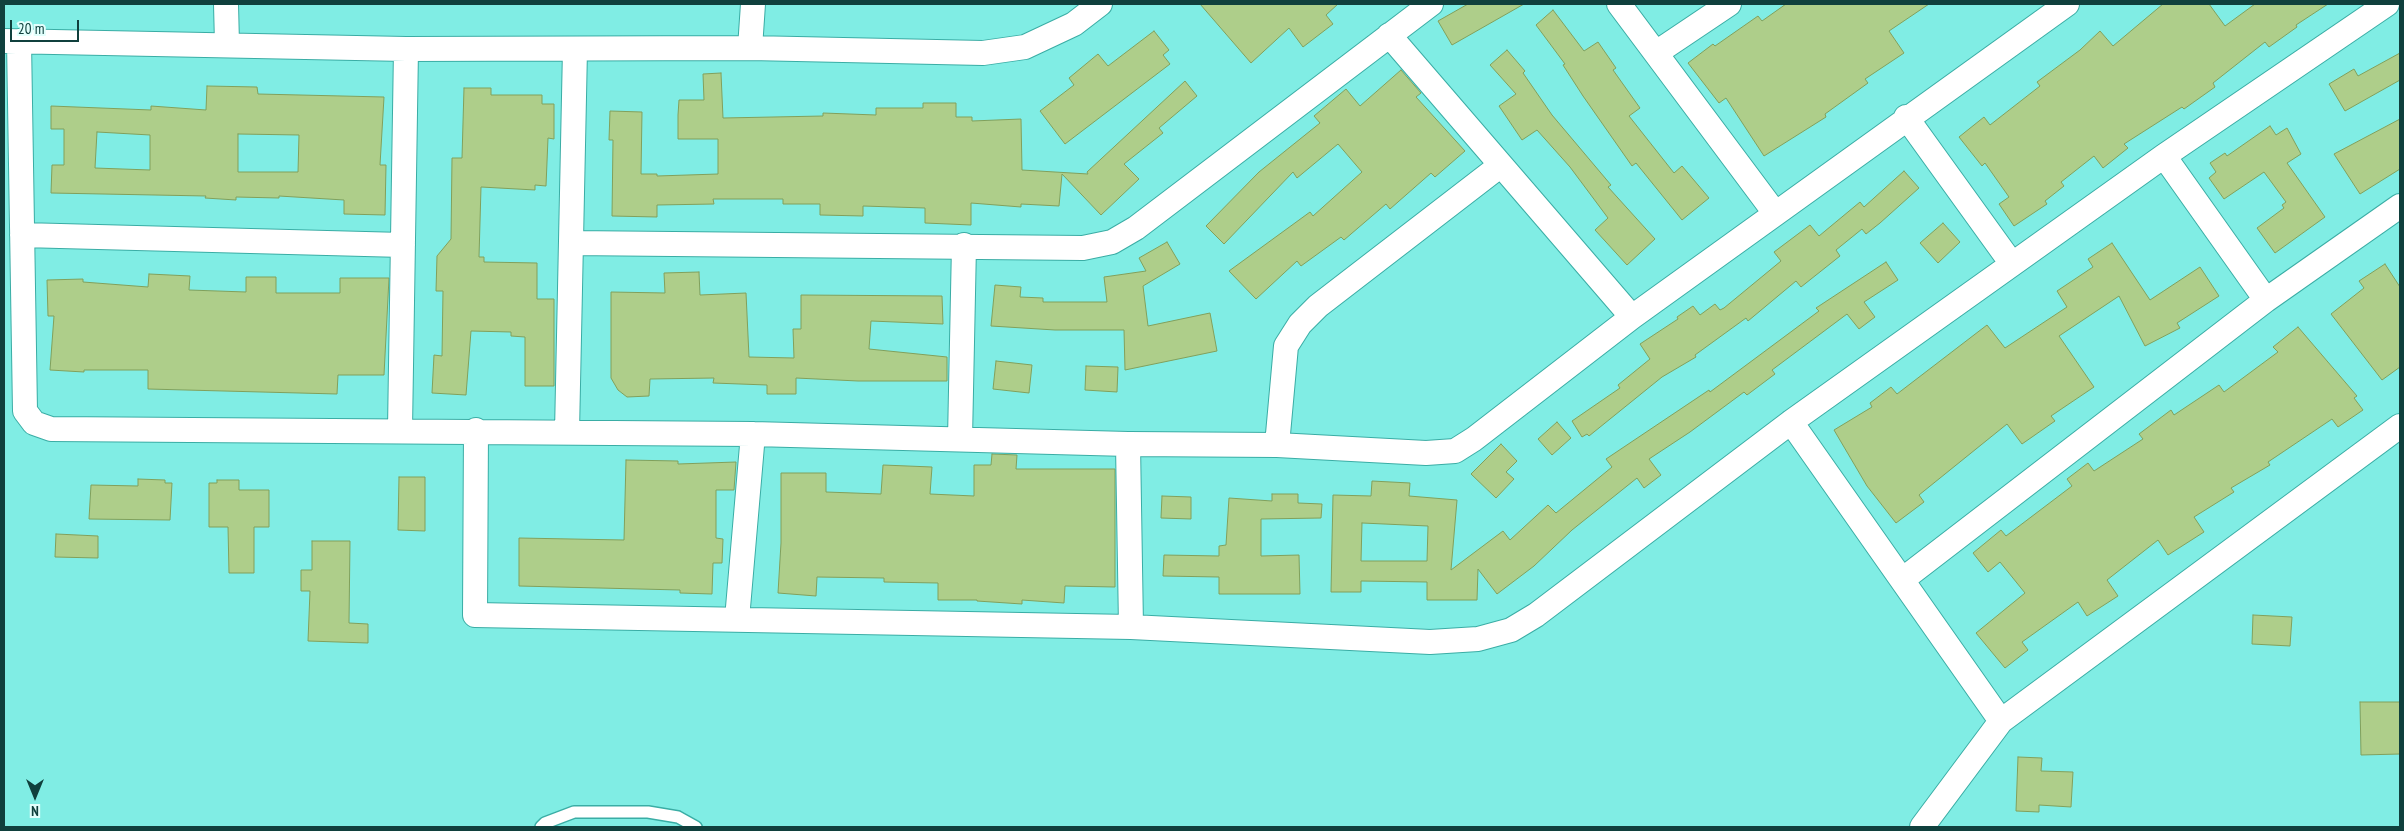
<!DOCTYPE html>
<html>
<head>
<meta charset="utf-8">
<style>
  body { margin:0 }
  #map { position:relative; width:2404px; height:831px; overflow:hidden; background:#80ede4; font-family:"PT Sans Narrow",sans-serif }
  canvas { display:block }
  .frame { position:absolute; inset:0; border:5px solid #10403d; pointer-events:none }
  .north { position:absolute; left:10px; top:771px; width:50px; height:50px; -webkit-text-stroke:4px #e2fffc; paint-order:stroke; rotate:180deg; font-size:14px; font-weight:700; line-height:20px; text-align:center; color:#10403d }
  .north::after { content:''; display:block; margin:auto; width:18px; height:22px; background:#10403d; clip-path:polygon(50% 0,100% 100%,50% 72%,0 100%) }
  .scale { position:absolute; left:10px; top:20px; width:69px; height:22px; box-sizing:border-box; border:2px solid #10403d; border-top:0; padding-left:6px; font-size:15px; line-height:18px; white-space:nowrap; color:#10403d; -webkit-text-stroke:4px #e2fffc; paint-order:stroke }
</style>
</head>
<body>
<div id="map">
<canvas width="2404" height="831"></canvas>
<div class="frame"></div>
<div class="north">N</div>
<div class="scale">20 m</div>
</div>
<script>
const c = document.querySelector('canvas').getContext('2d');
c.lineJoin = 'round';
function fill(path, color) { c.fillStyle = color; c.fill(path, 'evenodd'); }
const poly = rows => new Path2D(rows.map(r => 'M' + r).join(''));
function trace(path, color, width, dash) { c.strokeStyle = color; c.lineWidth = width; c.lineCap = dash ? 'butt' : 'round'; c.setLineDash(dash || []); c.stroke(path); }
const building = poly([
  [1200,4,1338,4,1326,15,1333,24,1303,47,1289,28,1251,63,1200,4],
  [1468,4,1524,4,1452,45,1438,21,1468,4],
  [1786,4,1929,4,1889,31,1904,53,1865,79,1868,83,1825,114,1826,117,1764,156,1726,98,1719,103,1688,63,1713,44,1715,46,1758,16,1762,21,1786,4],
  [2163,4,2209,4,2225,26,2255,4,2328,4,2296,25,2297,27,2269,47,2265,42,2213,83,2215,87,2184,109,2182,107,2124,144,2128,148,2103,168,2094,156,2061,182,2064,186,2045,201,2047,204,2014,226,1999,204,2009,197,1985,163,1982,166,1959,137,1984,117,1990,125,2040,86,2037,82,2080,50,2100,31,2113,46,2163,4],
  [1553,10,1584,51,1598,42,1616,68,1613,70,1640,108,1629,116,1674,173,1682,166,1709,198,1682,220,1636,163,1632,166,1583,96,1563,65,1565,64,1536,25,1553,10],
  [1154,31,1169,50,1163,55,1170,64,1065,144,1040,111,1074,85,1069,78,1098,54,1108,66,1154,31],
  [1507,50,1525,71,1523,73,1552,115,1611,185,1608,187,1655,239,1627,265,1595,230,1608,218,1570,167,1537,130,1522,140,1499,106,1516,94,1490,65,1507,50],
  [2400,53,2400,80,2345,111,2329,84,2354,69,2358,76,2400,53],
  [1401,70,1421,93,1416,97,1465,151,1435,177,1431,173,1390,209,1386,204,1344,240,1341,237,1301,266,1297,261,1256,299,1229,271,1310,212,1313,216,1362,172,1338,144,1297,178,1293,172,1224,244,1206,226,1259,172,1320,123,1314,116,1346,89,1360,106,1401,70],
  [721,73,723,118,823,116,823,113,876,115,876,108,923,108,923,103,956,103,956,117,972,117,972,121,1021,119,1022,170,1088,174,1087,172,1185,81,1197,96,1159,128,1163,133,1124,164,1139,179,1101,215,1062,174,1059,206,1021,204,1021,207,971,203,971,225,925,223,925,208,863,206,863,216,820,215,820,204,783,204,783,199,713,199,714,204,657,205,657,217,612,216,613,140,609,140,610,111,642,112,641,174,657,174,657,176,718,174,718,139,678,139,678,115,679,100,704,100,703,74,721,73],
  [207,86,257,87,258,94,384,97,380,165,386,165,385,215,344,214,344,200,279,196,279,198,236,197,236,200,205,198,206,196,51,193,52,165,64,165,64,129,51,129,51,106,151,110,151,106,206,110,207,86],
  [97,132,150,135,150,170,95,168,97,132],
  [238,134,299,135,298,172,238,172,238,134],
  [464,88,491,88,491,95,542,95,542,104,554,104,554,139,548,138,546,186,535,185,535,190,481,187,479,257,484,257,484,262,537,263,537,299,554,299,554,386,525,386,525,337,511,336,511,332,471,331,466,395,432,393,434,355,442,356,443,291,436,291,437,256,451,239,452,158,462,158,464,88],
  [2400,119,2400,169,2360,194,2334,154,2400,119],
  [2270,126,2276,135,2287,128,2301,154,2287,163,2325,217,2275,253,2257,228,2284,208,2282,205,2286,202,2264,172,2224,199,2209,178,2216,172,2210,163,2225,153,2227,156,2270,126],
  [1904,171,1919,188,1880,223,1866,234,1862,229,1836,250,1840,256,1801,287,1796,281,1748,321,1746,318,1695,355,1696,357,1662,377,1589,436,1587,434,1582,437,1572,421,1620,388,1618,385,1650,359,1640,344,1678,319,1677,317,1693,306,1700,315,1715,304,1720,310,1724,308,1781,261,1774,252,1810,225,1819,236,1860,202,1864,207,1904,171],
  [1943,223,1960,242,1938,263,1920,243,1943,223],
  [1167,242,1180,264,1143,286,1148,326,1210,313,1217,351,1125,370,1124,330,1055,330,991,326,995,285,1021,287,1020,297,1043,298,1043,302,1107,302,1104,277,1146,271,1139,258,1167,242],
  [2112,243,2150,300,2200,267,2219,296,2177,323,2180,328,2145,346,2119,296,2059,336,2094,387,2051,416,2055,421,2022,444,2007,424,1919,495,1924,502,1896,523,1867,486,1834,430,1872,407,1870,403,1891,387,1897,394,1987,325,2005,348,2067,307,2057,291,2093,267,2088,259,2112,243],
  [1886,262,1898,280,1864,302,1875,317,1859,329,1847,314,1772,370,1775,374,1747,395,1744,392,1690,432,1649,459,1661,475,1644,488,1637,478,1572,530,1534,566,1497,594,1478,569,1477,600,1427,600,1427,582,1361,581,1361,592,1331,592,1333,495,1371,496,1372,481,1410,483,1409,496,1457,500,1451,570,1503,531,1510,540,1548,505,1556,513,1612,467,1606,459,1709,390,1710,392,1819,311,1816,308,1886,262],
  [1362,523,1428,526,1427,561,1361,561,1362,523],
  [2385,264,2400,287,2400,367,2382,380,2331,314,2364,288,2359,281,2385,264],
  [699,272,700,295,746,293,749,357,794,358,793,329,801,329,801,295,942,296,943,324,871,321,869,349,947,357,947,381,858,381,796,378,796,394,767,394,767,385,713,383,714,378,650,379,649,396,627,397,618,390,611,378,611,292,665,293,664,273,699,272],
  [149,274,190,276,189,290,246,292,246,277,276,277,276,293,340,293,340,278,389,278,384,375,338,375,337,394,148,389,148,370,84,370,84,372,50,370,54,316,48,316,47,280,83,279,83,282,148,287,149,274],
  [2298,327,2357,396,2354,398,2363,410,2338,427,2332,419,2268,462,2270,465,2231,488,2234,492,2194,517,2204,532,2168,555,2158,540,2107,580,2118,596,2087,616,2078,602,2022,642,2028,650,2005,668,1976,633,2025,593,2000,562,1988,572,1973,553,2001,530,2006,536,2072,486,2067,479,2088,463,2094,471,2143,439,2139,434,2171,410,2174,415,2219,385,2224,392,2278,352,2273,347,2298,327],
  [996,361,1032,365,1029,393,993,389,996,361],
  [1086,366,1118,367,1117,392,1085,390,1086,366],
  [1557,422,1571,438,1552,455,1538,439,1557,422],
  [1501,444,1517,461,1506,472,1514,479,1496,498,1471,474,1501,444],
  [992,454,1017,455,1016,469,1115,469,1115,587,1065,586,1064,603,1022,600,1022,604,977,601,977,600,938,600,938,583,884,582,884,578,817,577,816,596,778,593,781,543,781,473,826,473,826,492,881,494,883,465,932,467,930,494,974,496,974,465,991,465,992,454],
  [626,460,678,461,678,464,736,462,734,490,716,490,716,538,723,539,722,563,713,563,712,594,680,593,680,590,519,586,519,538,624,540,626,460],
  [399,477,425,477,425,531,398,530,399,477],
  [138,479,165,480,165,483,172,483,170,520,89,519,91,485,138,486,138,479],
  [217,480,239,480,239,490,269,490,269,527,254,527,254,573,229,573,228,527,209,527,209,483,217,483,217,480],
  [1272,494,1298,494,1298,503,1322,504,1321,518,1261,519,1261,556,1299,555,1300,594,1219,594,1219,577,1163,576,1164,555,1219,556,1219,546,1226,545,1229,498,1272,501,1272,494],
  [1162,496,1191,497,1191,519,1161,518,1162,496],
  [56,534,98,536,98,558,55,557,56,534],
  [312,541,350,541,349,623,368,624,368,643,308,641,310,591,301,591,301,570,312,570,312,541],
  [2253,615,2292,617,2290,646,2252,644,2253,615],
  [2360,702,2400,702,2400,754,2361,755,2360,702],
  [2018,757,2042,758,2041,771,2073,772,2071,807,2039,805,2039,812,2016,811,2018,757]
]);
const service = poly([
  [541,827,545,823,574,812,648,812,678,817,696,827]
]);
const minor = poly([
  [226,4,227,44],
  [1619,4,1775,213],
  [1389,35,1632,317],
  [4,41,406,49,750,48,983,53,1025,47,1074,24,1100,4],
  [19,41,25,411,34,423,51,429,753,434,1128,444,1277,445,1426,453,1455,451,1474,439,1632,317,2067,4],
  [750,48,753,4],
  [1656,53,1729,4],
  [1906,117,2012,264],
  [2164,156,2266,300],
  [22,235,403,245],
  [571,243,1083,248,1112,242,1136,228,1431,4],
  [1791,422,2001,721],
  [400,429,406,49],
  [476,430,475,615,1131,627,1430,642,1478,639,1511,630,1536,615,1791,422,2164,156,2387,4],
  [567,432,575,49],
  [960,439,964,245],
  [1128,444,1131,627],
  [1277,445,1286,346,1300,324,1318,306,1501,165],
  [1902,580,2266,300,2400,206],
  [737,619,753,434],
  [1922,827,2001,721,2400,426]
]);
fill(building, '#aece8a');
trace(building, '#81a05b', 1);
trace(service, '#3aada5', 14);
trace(minor, '#3aada5', 26);
trace(service, '#fff', 11);
trace(minor, '#fff', 24);
</script>
</body>
</html>
